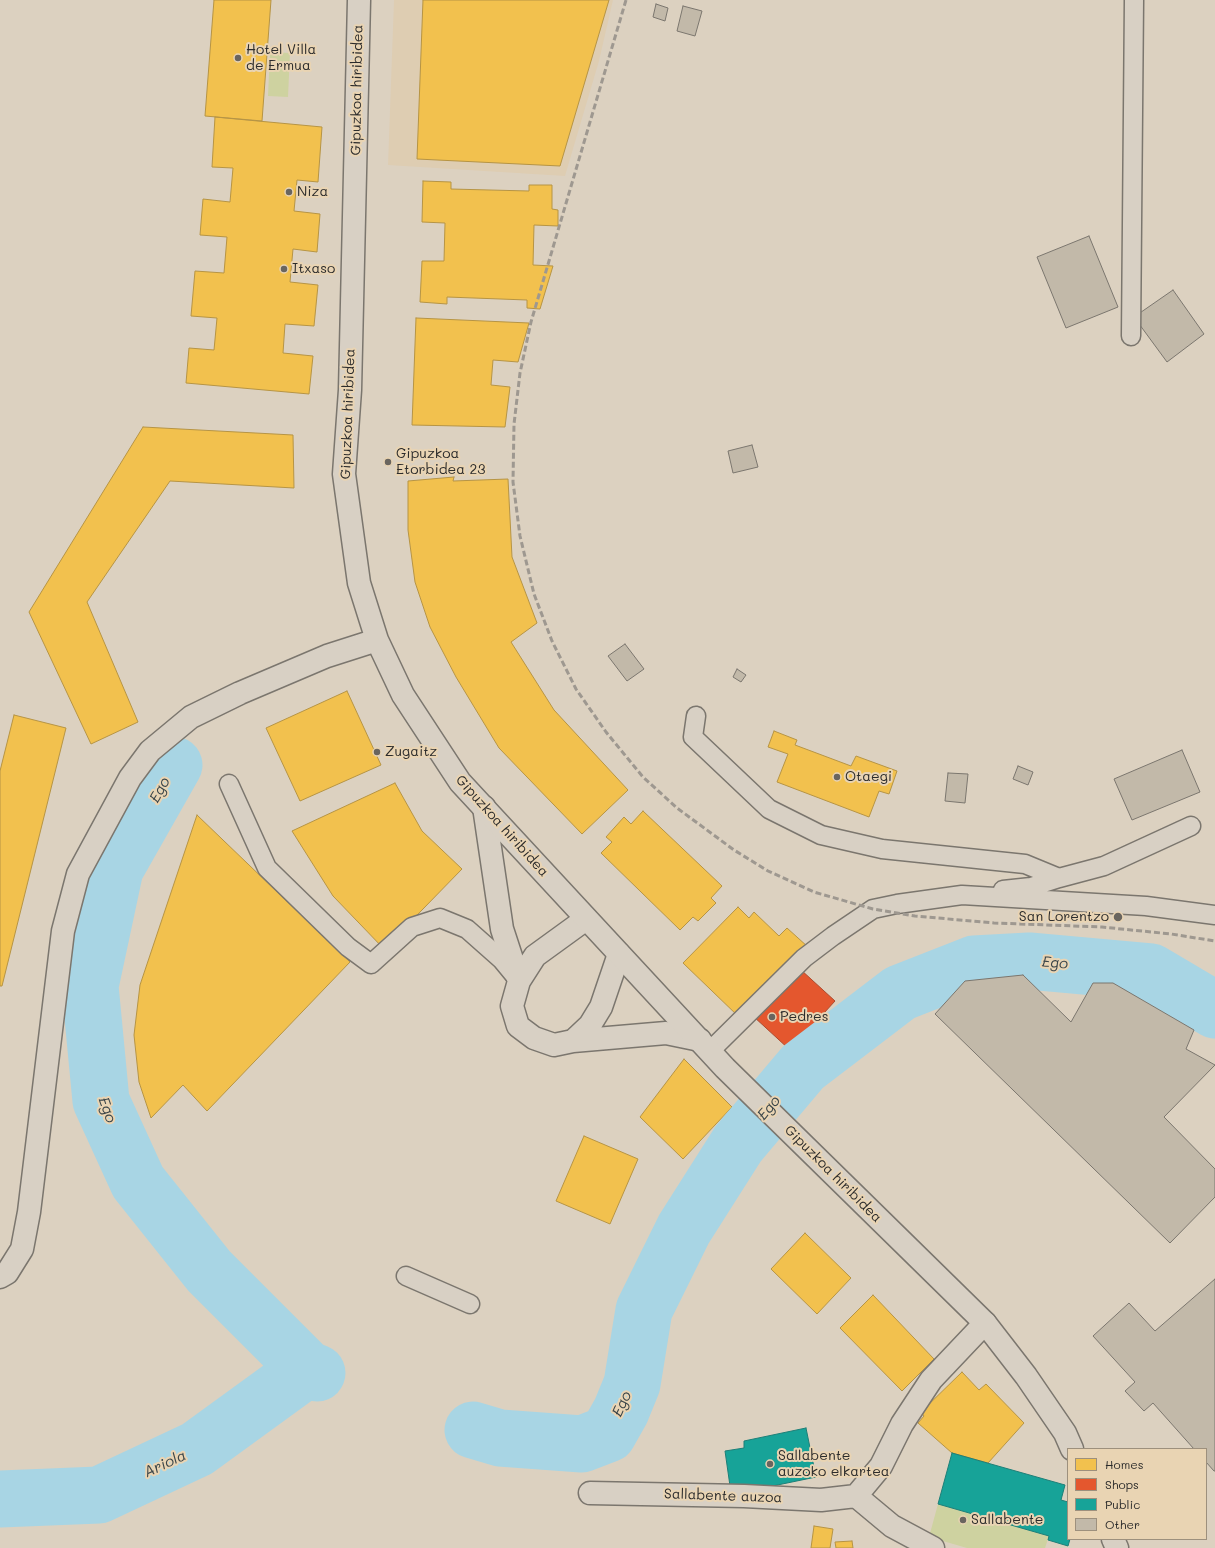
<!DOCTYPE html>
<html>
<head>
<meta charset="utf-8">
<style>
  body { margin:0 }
  #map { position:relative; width:1215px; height:1548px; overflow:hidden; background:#dcd1c0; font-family:Mali,sans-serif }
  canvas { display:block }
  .legend { position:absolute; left:1067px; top:1448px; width:140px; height:92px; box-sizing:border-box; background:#e9d4b3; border:1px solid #9d907d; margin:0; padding:5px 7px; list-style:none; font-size:12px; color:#2b2b2b }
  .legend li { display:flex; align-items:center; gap:8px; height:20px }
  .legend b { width:20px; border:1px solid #9d907d }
</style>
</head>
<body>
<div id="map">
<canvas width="1215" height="1548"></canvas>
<ul class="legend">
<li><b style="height:11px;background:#f2c14e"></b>Homes</li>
<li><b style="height:11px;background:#e4572e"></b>Shops</li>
<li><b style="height:11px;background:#17a398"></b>Public</li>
<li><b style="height:11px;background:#c2b9a9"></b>Other</li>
</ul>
</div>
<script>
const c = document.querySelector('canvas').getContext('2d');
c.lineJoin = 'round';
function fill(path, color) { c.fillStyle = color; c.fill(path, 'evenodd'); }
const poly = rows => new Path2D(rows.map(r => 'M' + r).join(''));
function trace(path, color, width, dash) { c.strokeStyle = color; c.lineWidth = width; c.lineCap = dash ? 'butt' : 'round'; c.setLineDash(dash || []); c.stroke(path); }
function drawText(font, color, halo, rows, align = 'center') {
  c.font = font + ' Mali,sans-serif'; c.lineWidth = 4; c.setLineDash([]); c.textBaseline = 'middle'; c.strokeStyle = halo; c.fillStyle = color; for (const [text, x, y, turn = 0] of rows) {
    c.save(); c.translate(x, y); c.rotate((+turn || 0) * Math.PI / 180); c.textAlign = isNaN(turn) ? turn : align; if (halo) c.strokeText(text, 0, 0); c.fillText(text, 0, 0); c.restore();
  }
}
const built = poly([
  [394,0,613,0,599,61,565,176,388,165]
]);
const green = poly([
  [270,52,290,53,288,97,268,96],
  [938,1504,1049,1536,1045,1548,967,1548,929,1537]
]);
const homes = poly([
  [214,0,271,0,262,121,205,116,214,0],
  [423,0,609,0,560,166,417,159,423,0],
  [215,117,322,127,318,182,297,180,294,211,320,214,317,252,293,249,290,282,318,285,314,326,285,324,283,353,313,356,309,394,186,383,189,348,214,350,217,318,191,316,195,271,224,273,227,237,200,235,203,199,230,202,233,168,212,167,215,117],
  [423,181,451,182,451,189,529,191,529,185,552,185,552,209,558,210,558,226,534,225,533,265,553,266,540,309,527,308,527,300,447,297,447,304,420,302,422,261,444,261,445,223,422,222,423,181],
  [416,318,529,323,518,362,493,360,491,385,510,387,505,427,412,425,416,318],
  [143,427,293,435,294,488,170,481,87,602,138,722,91,744,29,612,143,427],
  [454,477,453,481,508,479,512,557,537,623,511,642,554,710,628,790,582,834,499,748,456,677,430,627,415,582,408,530,408,481,454,477],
  [347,691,381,765,300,801,266,728,347,691],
  [14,715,66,728,2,986,0,986,0,771,14,715],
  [774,731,797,740,795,745,851,766,856,756,897,771,889,794,879,791,869,817,777,782,788,754,768,747,774,731],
  [395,783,422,831,462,869,384,949,333,896,292,831,395,783],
  [643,811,722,886,711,898,716,903,698,921,693,917,680,930,601,853,612,842,606,837,624,817,631,824,643,811],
  [197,815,350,962,207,1111,183,1085,151,1118,139,1082,134,1035,140,985,197,815],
  [738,907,749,918,754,912,779,936,787,928,808,947,739,1017,683,963,738,907],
  [684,1059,732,1107,683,1159,640,1117,684,1059],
  [584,1136,638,1159,610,1224,556,1201,584,1136],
  [805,1233,851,1278,817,1314,771,1269,805,1233],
  [873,1295,934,1359,902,1391,840,1328,873,1295],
  [962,1372,979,1390,986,1384,1024,1423,988,1463,952,1453,918,1423,924,1416,921,1412,962,1372],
  [814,1526,833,1529,830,1548,811,1548,814,1526],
  [852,1541,853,1548,836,1548,835,1542,852,1541]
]);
const shops = poly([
  [800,969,835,1001,790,1050,753,1016,800,969]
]);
const public = poly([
  [806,1428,816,1477,763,1488,730,1486,725,1451,744,1448,744,1441,806,1428],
  [952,1453,1065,1485,1061,1500,1068,1502,1068,1539,1070,1539,1068,1546,1048,1540,1049,1536,938,1504,952,1453]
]);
const river = poly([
  [174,765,115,869,90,986,101,1101,138,1182,209,1271,307,1369,317,1373],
  [473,1430,500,1438,582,1444,608,1434,621,1411,632,1384,644,1310,684,1229,738,1144,803,1067,900,993,974,964,1029,961,1151,972,1215,1010],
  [0,1499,99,1495,197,1449,307,1369]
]);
const building = poly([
  [656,4,668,8,665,21,653,17,656,4],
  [683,6,702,11,695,36,677,31,683,6],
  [1089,236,1118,307,1066,328,1037,257,1089,236],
  [1173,290,1204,334,1167,362,1134,317,1173,290],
  [752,445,758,467,733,473,728,451,752,445],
  [625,644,644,669,627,681,608,656,625,644],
  [737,669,746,675,741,682,733,677,737,669],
  [1182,750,1200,792,1132,820,1114,779,1182,750],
  [1018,766,1033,772,1028,785,1013,779,1018,766],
  [948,773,968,774,965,803,945,801,948,773],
  [1023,975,1071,1022,1093,983,1113,983,1194,1030,1186,1049,1215,1065,1164,1117,1215,1169,1215,1197,1170,1243,935,1014,965,981,1023,975],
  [1215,1279,1215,1471,1214,1471,1206,1462,1206,1449,1194,1449,1153,1403,1144,1411,1125,1391,1135,1382,1093,1336,1129,1303,1155,1331,1215,1279]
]);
const lane = poly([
  [1131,336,1134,0],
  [696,716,693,737,769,809,821,835,882,849,1025,864,1059,878,1031,887,1003,890],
  [229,784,267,868,348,947,371,964,412,927,440,918,467,929,502,960,516,977],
  [1059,878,1104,866,1191,826],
  [710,1051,804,958,833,936,873,909,897,904,962,895,1146,906,1215,915],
  [406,1276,470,1304]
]);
const street = poly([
  [484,807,502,929,519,981],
  [586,919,535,956,519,981,512,1006,518,1026,534,1038,554,1045,573,1041,590,1025,601,1007,619,954],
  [573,1041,666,1033,700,1040],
  [590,1493,744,1496,821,1500,856,1496,892,1526,933,1548],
  [856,1496,881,1466,902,1424,931,1380,985,1323]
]);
const secondary = poly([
  [359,0,350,390,344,474,359,583,377,640,403,695,460,782,725,1068,985,1323,1026,1376,1065,1433,1072,1449],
  [0,1277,7,1273,22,1249,29,1212,63,931,78,874,130,778,150,751,191,717,240,693,327,656,377,640],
  [1113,1539,1117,1548]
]);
const rail = poly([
  [626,0,531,322,520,373,514,424,513,482,520,536,534,594,552,641,576,689,606,732,643,777,677,808,734,850,768,871,814,892,873,909,915,916,994,923,1102,927,1171,934,1215,941]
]);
const markers = [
  [238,58,4,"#69655f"],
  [289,192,4,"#69655f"],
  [284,269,4,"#69655f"],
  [388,462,4,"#69655f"],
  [377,752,4,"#69655f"],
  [837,777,4,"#69655f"],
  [1118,917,5,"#69655f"],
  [772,1017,4,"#69655f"],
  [770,1464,4,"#69655f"],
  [963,1520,4,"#69655f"]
];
const poiNames = [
  ["Hotel Villa",246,50],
  ["de Ermua",246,66],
  ["Niza",297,192],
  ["Itxaso",292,269],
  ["Gipuzkoa",396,454],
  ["Etorbidea 23",396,470],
  ["Zugaitz",385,752],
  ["Otaegi",845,777],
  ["San Lorentzo",1109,917,"right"],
  ["Pedres",780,1017],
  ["Sallabente",778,1456],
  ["auzoko elkartea",778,1472],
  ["Sallabente",971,1520]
];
const streetNames = [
  ["Gipuzkoa hiribidea",357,90,-89],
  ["Gipuzkoa hiribidea",348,414,-88],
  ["Gipuzkoa hiribidea",502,826,48],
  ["Gipuzkoa hiribidea",833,1174,45],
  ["Sallabente auzoa",723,1496,2]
];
const waterNames = [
  ["Ego",160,790,-61],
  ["Ego",1055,963,5],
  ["Ego",769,1108,-50],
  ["Ego",107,1110,70],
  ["Ego",622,1404,-65],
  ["Ariola",165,1464,-25]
];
fill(built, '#decdb2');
fill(green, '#ced2a0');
fill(homes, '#f2c14e');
trace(homes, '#b69444', 1);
fill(shops, '#e4572e');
trace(shops, '#ac4a2d', 1);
fill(public, '#17a398');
trace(public, '#1d7f77', 1);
trace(river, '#a8d5e4', 57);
fill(building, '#c2b9a9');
trace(building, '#7b766e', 1);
trace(lane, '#7b766e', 21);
trace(street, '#7b766e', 25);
trace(secondary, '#7b766e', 25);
trace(lane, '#d8d0c4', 18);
trace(street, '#d8d0c4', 22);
trace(secondary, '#d8d0c4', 22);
trace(rail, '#9e9890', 3, [6, 3]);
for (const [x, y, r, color] of markers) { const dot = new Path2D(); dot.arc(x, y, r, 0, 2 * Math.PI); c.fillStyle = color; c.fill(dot); trace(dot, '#e9d4b3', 1.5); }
drawText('14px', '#2b2b2b', '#e9d4b3', poiNames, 'left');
drawText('14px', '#2b2b2b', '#e9d4b3', streetNames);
drawText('italic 15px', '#3a4549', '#e9d4b3', waterNames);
</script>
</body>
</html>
